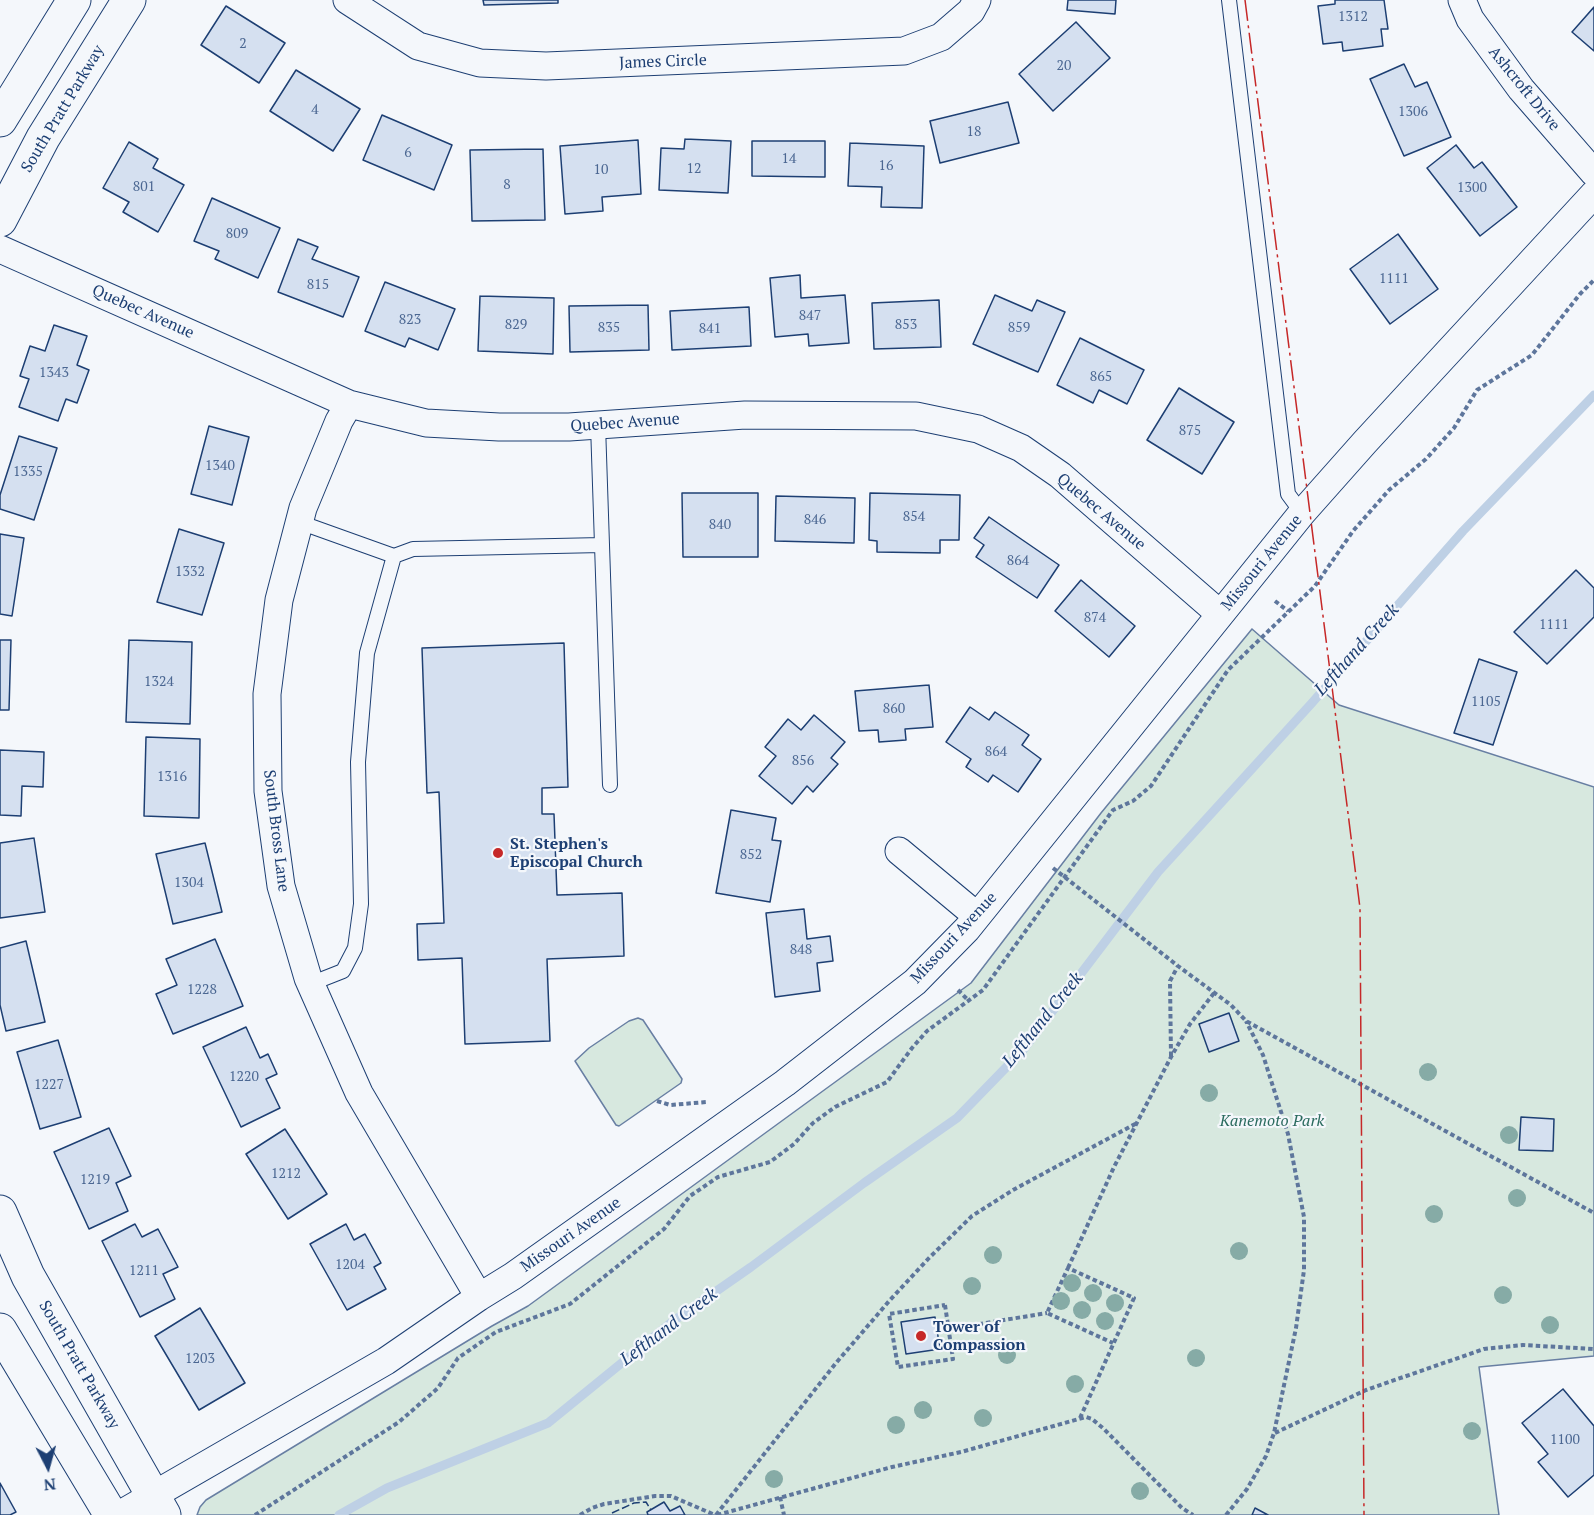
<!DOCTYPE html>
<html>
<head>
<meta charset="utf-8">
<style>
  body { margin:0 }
  #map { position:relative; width:1594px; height:1515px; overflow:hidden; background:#f4f7fb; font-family:"PT Serif",serif }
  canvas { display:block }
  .north { position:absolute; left:18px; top:1437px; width:60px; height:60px; -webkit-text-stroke:4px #f4f7fb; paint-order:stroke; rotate:174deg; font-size:16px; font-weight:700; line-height:24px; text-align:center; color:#1d3f73 }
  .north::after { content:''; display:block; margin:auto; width:21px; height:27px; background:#1d3f73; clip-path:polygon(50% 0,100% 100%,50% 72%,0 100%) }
</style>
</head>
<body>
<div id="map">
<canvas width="1594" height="1515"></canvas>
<div class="north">N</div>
</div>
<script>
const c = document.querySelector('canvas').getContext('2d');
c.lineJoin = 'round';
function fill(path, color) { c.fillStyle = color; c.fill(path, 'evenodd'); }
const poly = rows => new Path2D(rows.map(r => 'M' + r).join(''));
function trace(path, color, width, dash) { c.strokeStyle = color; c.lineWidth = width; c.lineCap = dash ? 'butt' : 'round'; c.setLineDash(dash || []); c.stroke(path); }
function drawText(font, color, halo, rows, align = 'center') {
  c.font = font + ' "PT Serif",serif'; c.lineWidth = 4.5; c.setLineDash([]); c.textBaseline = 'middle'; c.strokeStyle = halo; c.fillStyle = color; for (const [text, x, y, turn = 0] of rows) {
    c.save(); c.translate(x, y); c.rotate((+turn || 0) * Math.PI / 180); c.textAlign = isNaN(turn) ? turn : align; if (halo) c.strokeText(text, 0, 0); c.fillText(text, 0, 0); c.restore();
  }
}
const green = poly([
  [1252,629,1339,705,1594,787,1594,1356,1479,1367,1499,1515,197,1515,200,1507,206,1500,492,1326,528,1306,971,983,1101,813,1252,629],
  [638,1018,643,1020,682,1079,681,1083,619,1126,616,1125,575,1061,589,1048,629,1021,638,1018]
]);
const stream = poly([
  [339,1515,387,1488,548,1423,672,1322,751,1267,864,1183,957,1118,1023,1050,1158,872,1311,704,1463,531,1594,395]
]);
const building = poly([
  [483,0,558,0,558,3,484,5,483,0],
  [1068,0,1116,0,1115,14,1067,10,1068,0],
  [1335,0,1384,0,1388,29,1381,29,1383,46,1343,51,1342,42,1323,44,1318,6,1335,4,1335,0],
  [226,6,285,43,259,83,201,45,226,6],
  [1594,7,1594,51,1572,32,1594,7],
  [1076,22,1110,58,1053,111,1019,74,1076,22],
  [1404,64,1415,87,1427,82,1451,137,1404,156,1370,79,1404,64],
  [296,70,360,109,333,151,270,111,296,70],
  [1008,102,1019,143,940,163,930,121,1008,102],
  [382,115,452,145,434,190,363,160,382,115],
  [685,139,731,141,728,193,659,190,661,148,684,149,685,139],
  [638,140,641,194,602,197,603,211,565,214,560,146,638,140],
  [752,141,825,141,825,177,752,176,752,141],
  [129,142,158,159,153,168,184,185,158,232,123,212,129,202,103,188,129,142],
  [850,143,924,146,922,208,881,207,882,187,848,186,850,143],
  [1456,145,1474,168,1482,162,1517,207,1480,236,1427,168,1456,145],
  [543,149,545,220,472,221,470,150,543,149],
  [212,198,280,228,258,278,215,259,219,251,194,241,212,198],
  [1398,234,1438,289,1390,324,1350,269,1398,234],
  [298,239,318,247,312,259,359,277,343,317,278,292,298,239],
  [800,275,801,298,845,295,849,343,809,346,808,334,775,337,770,278,800,275],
  [385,282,455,309,438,350,409,338,405,347,365,331,385,282],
  [995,295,1032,311,1037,300,1065,312,1038,372,973,344,995,295],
  [480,296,554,298,553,354,478,351,480,296],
  [939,300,941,347,874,349,872,303,939,300],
  [648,305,649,350,570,352,569,306,648,305],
  [749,307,751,346,672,350,670,311,749,307],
  [54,325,87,336,77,365,89,370,77,403,66,399,58,421,19,407,29,379,20,376,30,346,45,351,54,325],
  [1080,338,1144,370,1127,404,1099,390,1093,403,1057,385,1080,338],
  [1179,388,1234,422,1202,474,1147,440,1179,388],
  [209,426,249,437,232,505,191,494,209,426],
  [19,436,57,448,34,520,0,509,0,495,19,436],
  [682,493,758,493,758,557,683,557,682,493],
  [870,493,960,495,959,540,940,540,940,553,877,552,877,541,869,540,870,493],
  [776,496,855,498,854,543,775,541,776,496],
  [989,517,1059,565,1037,598,976,557,984,545,974,538,989,517],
  [179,529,224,543,202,615,157,602,179,529],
  [0,534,24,538,12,616,0,614,0,534],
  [1576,570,1594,588,1594,617,1547,664,1514,632,1576,570],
  [1081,580,1135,626,1109,657,1055,611,1081,580],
  [0,640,11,640,9,710,0,710,0,640],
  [129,640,192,642,190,724,126,722,129,640],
  [564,643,568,787,542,788,542,814,554,814,557,895,622,893,624,956,547,959,550,1041,465,1044,462,958,418,960,417,924,444,923,439,792,427,793,422,648,564,643],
  [1479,659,1517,672,1493,745,1454,733,1479,659],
  [929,685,933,727,905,729,906,740,879,742,878,730,859,731,855,691,929,685],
  [970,707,989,720,995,712,1029,735,1022,745,1041,759,1018,792,993,775,988,782,966,767,971,759,946,742,970,707],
  [814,715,845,742,831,758,838,764,813,792,807,786,792,804,759,776,776,756,765,747,788,719,801,730,814,715],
  [146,737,200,739,199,818,144,816,146,737],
  [0,750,44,752,43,787,22,786,21,816,0,815,0,750],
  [731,810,776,818,772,840,781,841,770,902,716,893,731,810],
  [34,838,45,912,0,918,0,843,34,838],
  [205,843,222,912,173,924,156,854,205,843],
  [804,909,807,939,830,936,833,961,817,963,820,991,775,997,766,913,804,909],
  [215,939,243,1006,173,1034,156,994,177,985,166,959,215,939],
  [26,941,45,1022,6,1031,0,1005,0,948,26,941],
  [1229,1013,1239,1041,1209,1052,1199,1024,1229,1013],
  [246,1027,260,1058,268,1054,277,1074,266,1079,280,1108,241,1127,203,1047,246,1027],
  [58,1040,81,1117,40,1129,17,1052,58,1040],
  [1521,1117,1554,1119,1553,1151,1519,1150,1521,1117],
  [109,1128,131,1176,116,1183,128,1211,89,1229,54,1152,109,1128],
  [285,1129,327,1194,288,1219,246,1154,285,1129],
  [135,1224,142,1237,158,1229,178,1267,163,1274,175,1299,140,1317,102,1241,135,1224],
  [346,1224,354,1240,365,1234,381,1263,374,1267,386,1289,347,1310,310,1244,346,1224],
  [200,1308,245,1383,199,1410,155,1336,200,1308],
  [935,1317,940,1349,906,1354,901,1322,935,1317],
  [1563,1389,1594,1426,1594,1475,1568,1497,1538,1462,1548,1454,1522,1423,1563,1389],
  [0,1483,16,1512,10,1515,0,1515,0,1483],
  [664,1502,670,1511,680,1506,685,1515,648,1515,647,1512,664,1502],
  [1255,1508,1268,1515,1252,1515,1255,1508]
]);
const path = poly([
  [1275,601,1288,611],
  [1053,868,1178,966,1231,1005,1246,1021,1594,1213],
  [958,990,969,1001],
  [1171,1056,1170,981,1178,966],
  [657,1101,670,1105,706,1102],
  [1068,1268,1114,1167,1171,1057,1190,1024,1214,993],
  [945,1305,953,1359,898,1367,889,1314,945,1305],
  [949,1329,1047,1313],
  [1080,1418,1134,1298,1068,1268,1047,1313,1113,1343],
  [1275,1433,1366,1390,1484,1349,1523,1345,1594,1349],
  [780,1497,784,1515],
  [255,1515,399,1422,438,1388,458,1358,496,1332,570,1304,664,1229,690,1196,718,1177,770,1162,794,1144,813,1123,835,1107,887,1082,912,1048,927,1031,983,990,1113,810,1133,801,1151,786,1228,670,1315,586,1353,531,1389,490,1426,459,1454,428,1477,390,1532,355,1580,294,1594,280],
  [580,1515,592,1508,604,1504,655,1496,671,1496,715,1515],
  [716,1515,836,1363,890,1300,929,1258,972,1216,1013,1190,1137,1123],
  [717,1515,892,1467,961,1452,1086,1417,1092,1419,1104,1429,1182,1508,1193,1515],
  [1226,1515,1247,1489,1266,1456,1274,1433,1296,1328,1304,1270,1304,1217,1288,1134,1263,1055,1246,1021]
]);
const service = poly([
  [1229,0,1288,494,1302,513],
  [598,425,610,785],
  [299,522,394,556,413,549,602,545],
  [310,984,343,971,355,948,361,904,358,762,367,653,394,556]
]);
const minor = poly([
  [347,0,418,46,480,63,546,66,904,51,941,37,971,11,977,0],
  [1462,0,1470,19,1521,89,1594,173],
  [0,249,349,404,426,423,499,427,569,427,745,415,916,416,978,429,1021,448,1060,475,1220,614],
  [349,404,339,421,303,508,279,600,267,694,268,791,281,886,308,978,359,1093,479,1297],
  [899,851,977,916],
  [119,1515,386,1361,479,1297,513,1276,785,1083,915,982,967,929,1302,513,1365,442,1594,194]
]);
const tertiary = poly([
  [0,120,74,0],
  [0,220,43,138,129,0],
  [0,1212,28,1276,164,1515],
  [0,1330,111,1515]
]);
const fence = poly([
  [612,1513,634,1503,646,1502,651,1510]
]);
const power = poly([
  [1245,0,1360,908,1364,1515]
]);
const trees = [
  [1428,1072],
  [1209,1093],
  [1509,1135],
  [1517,1198],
  [1434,1214],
  [1239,1251],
  [993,1255],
  [1072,1283],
  [972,1286],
  [1093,1293],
  [1503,1295],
  [1061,1301],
  [1115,1303],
  [1082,1310],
  [1105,1321],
  [1550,1325],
  [1007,1355],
  [1196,1358],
  [1075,1384],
  [923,1410],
  [983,1418],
  [896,1425],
  [1472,1431],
  [774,1479],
  [1140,1491]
];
const markers = [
  [498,853,6,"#c62828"],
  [921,1336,6,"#c62828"]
];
const numberNames = [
  ["1312",1353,17],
  ["2",243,44],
  ["20",1064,66],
  ["4",315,110],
  ["1306",1413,112],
  ["18",974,132],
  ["6",408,153],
  ["14",789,159],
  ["16",886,166],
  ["12",694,169],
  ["10",601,170],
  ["8",507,185],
  ["801",144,187],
  ["1300",1472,188],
  ["809",237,234],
  ["1111",1394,279],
  ["815",318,285],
  ["847",810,316],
  ["823",410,320],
  ["829",516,325],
  ["853",906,325],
  ["835",609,328],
  ["859",1019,328],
  ["841",710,329],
  ["1343",54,373],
  ["865",1101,377],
  ["875",1190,431],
  ["1340",220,466],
  ["1335",28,472],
  ["854",914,517],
  ["846",815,520],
  ["840",720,525],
  ["864",1018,561],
  ["1332",190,572],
  ["874",1095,618],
  ["1111",1554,625],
  ["1324",159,682],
  ["1105",1486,702],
  ["860",894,709],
  ["864",996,752],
  ["856",803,761],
  ["1316",172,777],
  ["852",751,855],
  ["1304",189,883],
  ["848",801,950],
  ["1228",202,990],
  ["1220",244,1077],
  ["1227",49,1085],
  ["1212",286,1174],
  ["1219",95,1180],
  ["1204",350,1265],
  ["1211",144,1271],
  ["1203",200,1359],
  ["1100",1565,1440]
];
const streetNames = [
  ["James Circle",663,62,-2],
  ["Ashcroft Drive",1524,89,51],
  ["South Pratt Parkway",63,109,-59],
  ["Quebec Avenue",143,312,24],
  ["Quebec Avenue",625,423,-4],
  ["Quebec Avenue",1101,512,40],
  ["Missouri Avenue",1262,563,-51],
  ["South Bross Lane",276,831,83],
  ["Missouri Avenue",954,938,-47],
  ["Missouri Avenue",571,1235,-35],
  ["South Pratt Parkway",79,1365,60]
];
const poiNames = [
  ["St. Stephen's",510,844],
  ["Episcopal Church",510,862],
  ["Tower of",933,1327],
  ["Compassion",933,1345]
];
const parkNames = [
  ["Kanemoto Park",1272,1121]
];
const waterNames = [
  ["Lefthand Creek",1357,650,-48],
  ["Lefthand Creek",1043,1020,-51],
  ["Lefthand Creek",669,1327,-37]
];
fill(green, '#d7e8df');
trace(green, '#687fa3', 1.5);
trace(stream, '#bed0e5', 9);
fill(building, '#d5e0f0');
trace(building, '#1d3f73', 1.5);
trace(service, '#1d3f73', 16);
trace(minor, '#1d3f73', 29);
trace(tertiary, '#1d3f73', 35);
trace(path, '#5e769c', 4, [4.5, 3]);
trace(service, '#f4f7fb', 14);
trace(minor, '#f4f7fb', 27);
trace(tertiary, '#f4f7fb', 33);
trace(fence, '#1d3f73', 1.5, [8, 3]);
trace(power, '#c62828', 1.5, [21, 4.5, 3, 4.5]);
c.fillStyle = '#86aba6';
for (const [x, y] of trees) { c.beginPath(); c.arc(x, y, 9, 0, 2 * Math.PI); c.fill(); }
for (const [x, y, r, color] of markers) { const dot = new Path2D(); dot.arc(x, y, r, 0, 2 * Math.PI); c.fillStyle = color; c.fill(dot); trace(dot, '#f4f7fb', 2); }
drawText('14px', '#4b6792', null, numberNames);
drawText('16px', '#1d3f73', '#f4f7fb', streetNames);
drawText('bold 16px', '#1d3f73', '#f4f7fb', poiNames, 'left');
drawText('italic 16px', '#2c6c60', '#f4f7fb', parkNames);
drawText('italic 18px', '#1d3f73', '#f4f7fb', waterNames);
</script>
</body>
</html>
